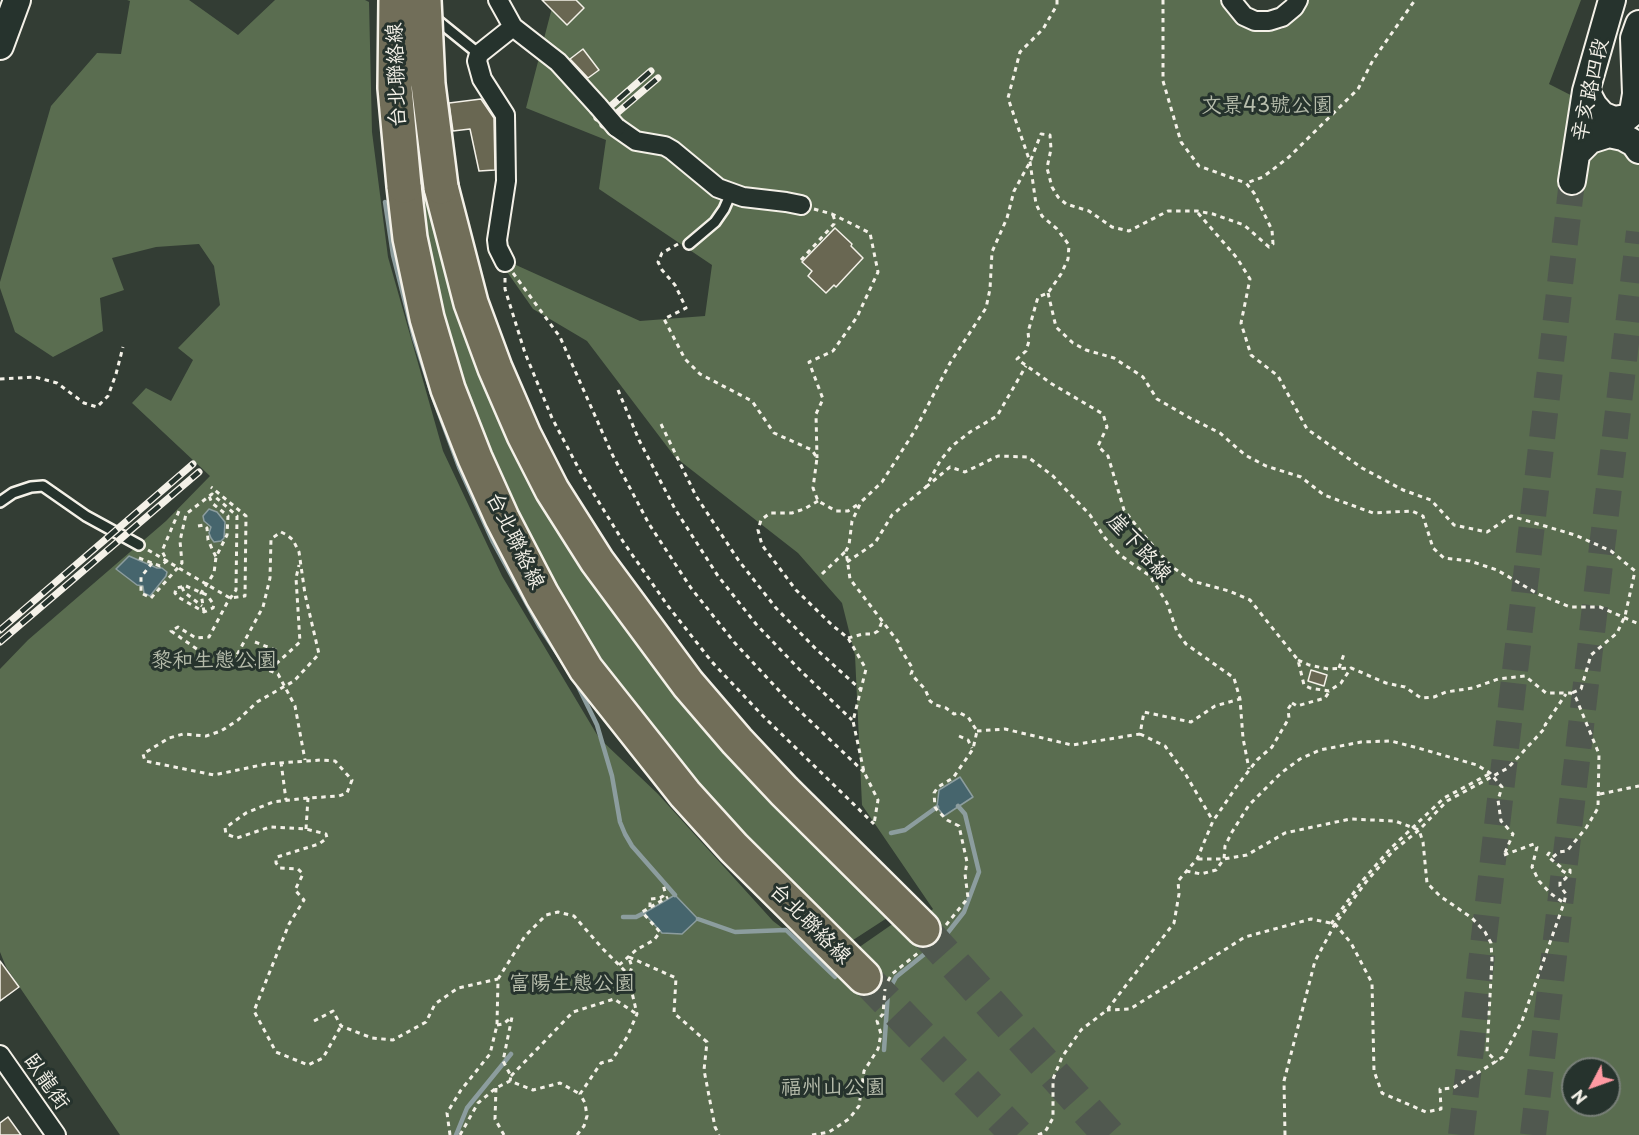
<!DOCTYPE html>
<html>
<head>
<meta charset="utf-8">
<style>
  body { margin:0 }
  #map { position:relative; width:1639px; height:1135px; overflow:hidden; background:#333d34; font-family:"Playpen Sans",sans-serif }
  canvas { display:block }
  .north { position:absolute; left:1561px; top:1057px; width:60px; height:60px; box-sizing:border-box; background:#26332d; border:2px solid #787f78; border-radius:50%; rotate:229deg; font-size:16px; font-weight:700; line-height:24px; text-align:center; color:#f4f1e8 }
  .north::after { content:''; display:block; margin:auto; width:21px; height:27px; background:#ff9aa2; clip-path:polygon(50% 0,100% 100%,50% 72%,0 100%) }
</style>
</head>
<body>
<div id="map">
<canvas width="1639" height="1135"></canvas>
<div class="north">N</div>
</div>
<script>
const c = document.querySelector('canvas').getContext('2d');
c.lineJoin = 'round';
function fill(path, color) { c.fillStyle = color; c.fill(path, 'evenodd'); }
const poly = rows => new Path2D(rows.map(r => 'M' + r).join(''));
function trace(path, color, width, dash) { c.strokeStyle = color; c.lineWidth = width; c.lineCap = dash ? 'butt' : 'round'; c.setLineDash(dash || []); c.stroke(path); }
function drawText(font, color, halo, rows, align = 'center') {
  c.font = font + ' "Playpen Sans","LXGW WenKai TC",sans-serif'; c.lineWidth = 6; c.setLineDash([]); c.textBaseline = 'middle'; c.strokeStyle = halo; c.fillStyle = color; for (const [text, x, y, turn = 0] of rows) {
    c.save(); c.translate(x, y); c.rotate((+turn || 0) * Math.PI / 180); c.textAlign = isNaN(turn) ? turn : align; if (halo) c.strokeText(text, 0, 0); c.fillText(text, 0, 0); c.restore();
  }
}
const green = poly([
  [127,0,189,0,238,35,275,0,365,0,369,2,372,132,388,257,443,451,502,576,599,738,658,794,773,921,857,985,858,948,894,923,905,934,933,909,862,805,855,655,842,603,798,553,675,457,587,341,533,309,496,256,640,321,705,316,712,265,599,189,606,140,526,108,554,0,1221,0,1236,22,1249,29,1264,31,1282,29,1296,18,1309,0,1581,0,1549,84,1639,130,1639,1135,120,1135,6,967,0,952,0,669,28,640,166,521,210,476,132,403,146,388,171,401,193,360,178,348,220,305,214,266,199,244,156,247,112,258,124,290,100,298,103,331,53,357,15,332,0,288,0,282,51,106,97,53,121,54,130,1],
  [1573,1069,1609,1069,1609,1105,1573,1105],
  [431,189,437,229,474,358,520,465,543,508,576,563,646,658,846,870,887,918,850,942,772,863,696,780,629,698,572,615,521,523,484,440,459,371,429,257,418,190]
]);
const water = poly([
  [209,509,217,512,225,522,224,538,221,541,214,542,211,538,209,533,211,527,204,521,203,516,209,509],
  [129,556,157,568,162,568,167,572,166,576,150,596,144,593,143,586,137,585,116,569,129,556],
  [960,777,973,797,944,816,937,807,939,790,960,777],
  [675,895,698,919,682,934,662,933,644,913,675,895]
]);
const stream = poly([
  [385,202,393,255,414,338,433,397,459,467,493,542,539,626,567,668],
  [575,680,597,725,612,776,620,822,625,834,632,846,675,895],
  [891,833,905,830,937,807],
  [623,917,636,917,644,913],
  [698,919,735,932,786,930,835,977],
  [884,1050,888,992,896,977,942,940,964,912,979,872,965,814,958,806],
  [456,1135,467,1108,511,1054]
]);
const building = poly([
  [542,0,576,0,584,8,567,25,542,0],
  [583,49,599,70,588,78,570,59,583,49],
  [481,99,494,118,495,170,479,171,470,129,453,131,449,103,481,99],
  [835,228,852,244,851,246,863,258,836,287,834,285,826,293,808,276,812,271,802,262,835,228],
  [1311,670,1327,675,1324,686,1308,681,1311,670],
  [0,961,19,987,0,1001,0,961],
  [8,1117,21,1135,0,1135,0,1123,8,1117]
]);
const secondaryTunnel = poly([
  [1461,1135,1572,181],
  [1533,1135,1639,232]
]);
const motorwayTunnel = poly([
  [923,929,1109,1135],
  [864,977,1017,1135]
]);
const path = poly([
  [1057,0,1057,5,1043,29,1020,52,1008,98,1030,162,1036,204,1042,216,1057,229,1069,245,1068,259,1061,274,1048,293,1038,297,1028,332,1029,341,1026,351,1017,359,1052,384,1103,414,1107,427,1098,446,1108,456,1124,510,1142,533,1171,566,1192,581,1229,591,1250,600,1298,660,1304,685,1310,688,1329,691,1341,683,1351,668,1386,683,1405,687,1421,698,1434,697,1446,692,1473,688,1498,679,1525,676,1546,693,1571,693,1576,698,1599,754,1598,808,1586,828,1567,851,1559,852,1553,857,1549,853,1547,856,1562,868,1561,870,1566,873,1570,870,1570,873,1565,879,1560,881,1560,886,1566,894,1564,903,1522,1021,1503,1057,1453,1088,1440,1089,1441,1109,1426,1112,1382,1093,1374,1071,1372,983,1351,943,1335,924,1311,919,1245,937,1130,1009,1107,1010],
  [1163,0,1163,81,1181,142,1199,166,1246,183],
  [814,209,832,214,870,233,878,272,857,317,833,351,809,362,823,399,816,414,817,458],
  [1198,213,1237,258,1250,279,1241,323,1251,355,1278,376,1307,429,1362,468,1403,490,1431,500,1454,525,1487,532,1511,516,1575,535,1611,551,1635,571,1625,616,1617,633,1591,655,1581,689,1572,693],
  [678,244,662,253,658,262,662,270,675,285,686,308,664,319,685,359,700,374,752,401,774,433,812,450,817,458,813,488,818,501,836,511,848,511,860,503],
  [801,260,834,224,835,221,833,215],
  [513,273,560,337,612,454,649,524,691,588,734,642,784,696,864,772],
  [505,278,505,289,525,353,552,418,581,473,624,543,668,606,712,662,763,716,874,824],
  [1048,293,1056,327,1073,343,1086,350,1114,358,1143,377,1157,399,1190,418,1220,433,1245,455,1266,466,1301,477,1324,495,1373,513,1412,511,1423,516,1433,548,1444,558,1470,561,1497,570,1538,594,1570,607,1600,607,1639,624],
  [0,379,35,377,57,383,84,403,97,407,108,396,116,374,123,347],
  [618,390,639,440,675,509,718,576,756,624,801,671,852,720],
  [661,424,696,496,739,561,776,608,816,649,860,689],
  [926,487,950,467,965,472,998,456,1028,457,1053,476,1090,515,1105,538,1120,555,1150,576,1167,603,1177,632,1186,644,1234,678,1240,699,1243,738,1249,769],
  [818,501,804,509,792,513,770,513,761,520,758,530,762,545,796,590,832,625,848,638,866,669,853,721,864,772,878,800,874,824],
  [198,526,204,525,207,528,208,540,216,557],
  [148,550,230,598,245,596,246,516,211,487],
  [139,558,160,566,167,561,162,551,179,511],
  [847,562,875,543,892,515,926,487,940,461,952,446,970,432,997,416,1026,366],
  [152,563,141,577,141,593,151,598,182,563,180,541,186,514,212,494,237,516,236,590,227,603,209,637,196,638,178,627,171,631,204,654,232,664,263,607,270,578,271,539,281,532,287,535,293,540,299,552,305,594,319,654,294,681,257,702,238,720,221,731,206,736,183,734,169,738,143,754,145,761,214,775,266,764,321,760,335,761,352,780,347,793,339,796,308,798,273,802,246,813,225,828,226,834,237,838,270,827,306,829,326,834,327,838,319,844,277,857,276,860,276,863,280,868,298,869,303,874,295,890,304,900,289,924,254,1011,276,1052,308,1065,323,1058,341,1026],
  [822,574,846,551],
  [186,586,207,595,214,605,213,608,204,612,178,597,175,593,176,588,186,586],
  [182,587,184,592,202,606],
  [204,612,201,593,214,573,216,557,227,535,228,516,212,503,209,496],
  [848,638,863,634,873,634,878,631,882,622],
  [255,642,278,651],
  [236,657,278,674,295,706,305,760],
  [1298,660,1309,665,1328,669,1351,668],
  [276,664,300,642,296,578,299,565],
  [1339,668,1344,654],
  [1292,703,1297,706,1325,698,1329,692],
  [977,731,1005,729,1072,745,1140,734,1144,712,1191,722,1215,706,1240,699],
  [1140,734,1165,746,1186,775,1213,821],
  [959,736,968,740,972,748],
  [281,762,286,800],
  [1600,794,1639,786],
  [306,829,308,798],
  [1504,855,1534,844,1537,847,1532,867,1539,881,1550,893,1564,903],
  [1198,859,1224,859,1247,855,1285,833,1350,819,1395,821,1419,830,1423,842,1427,883,1440,896,1472,918,1485,932,1491,943,1492,959,1487,1052,1497,1062],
  [1186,871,1201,874,1216,870,1224,859,1225,846,1232,832,1249,805,1281,773,1300,759,1320,750,1361,742,1391,741,1418,748,1477,765,1490,773,1502,787,1498,800,1501,821,1513,834,1504,855],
  [650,907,650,899,660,898,663,896,665,892,663,884],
  [1331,924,1363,880,1390,849,1444,798,1489,774],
  [946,925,968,898,965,874,967,862,959,826,947,820,937,810,935,807,934,793,938,787,953,778,973,749,977,731,968,717,960,713,954,714,946,708,936,705,930,701,925,689,911,674,913,669,900,648,899,643,850,579,846,551,849,545,852,521,861,502,882,482,914,432,950,363,986,308,990,289,992,252,1007,218,1014,191,1030,162,1041,134,1050,135,1051,149,1047,168,1052,187,1058,197,1066,204,1089,211,1112,227,1129,231,1168,211,1197,211,1213,214,1244,225,1269,247,1273,244,1272,230,1254,193,1246,183,1263,177,1289,157,1358,89,1373,60,1415,0],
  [629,957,676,978,674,1013,707,1042,704,1070,715,1127,719,1135],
  [619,965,636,950,654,940,660,932,642,912,668,897],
  [888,981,892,974,918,953],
  [314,1021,333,1011,341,1026,372,1038,393,1040,426,1022,435,1004,458,988,498,979],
  [497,1025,503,1024,512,1017,503,1061,511,1076,510,1081],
  [511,1076,573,1012,614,999,635,1013],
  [496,1088,495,1119,504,1135],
  [450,1135,447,1113,461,1090,490,1054,497,1025,498,979,525,936,546,915,558,912,574,916,603,949,629,975],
  [460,1135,478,1103,496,1088,510,1081,533,1090,560,1083,580,1094],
  [577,1135,584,1126,587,1116,585,1103,580,1094,601,1063,612,1060,627,1037,637,1014,630,984,629,975,632,967,629,958],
  [812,1135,829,1132,849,1119,859,1106,864,1071,878,1049,881,1034,877,1021,883,1014,885,989],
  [1038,1135,1045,1132,1053,1118,1053,1079,1062,1057,1081,1030,1107,1010,1174,923,1179,894,1178,881,1197,859,1213,821,1237,786,1257,760,1272,747,1289,718,1288,709,1292,703],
  [1285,1135,1284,1081,1315,961,1335,924,1366,882,1393,851,1419,830,1447,801,1508,768,1546,727,1545,725,1566,694]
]);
const service = poly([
  [432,16,479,54],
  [689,244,715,222,724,209,731,193],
  [0,502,13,493,31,487,43,486,86,516,139,545]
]);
const minor = poly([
  [498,0,513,27,479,54,477,61,482,79,505,115,506,181,497,240,498,248,505,262],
  [1231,0,1244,16,1255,21,1269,21,1282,17,1294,7,1298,0],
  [513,27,558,62,598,106],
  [616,127,636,141,665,146,672,150,718,188,743,197,786,202,801,205],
  [0,1055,56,1135]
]);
const secondary = poly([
  [0,46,17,0],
  [1586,91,1594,106,1602,115,1614,120,1626,118,1633,112,1636,94,1634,38,1639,24],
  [1577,153,1590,140,1609,134,1623,137,1634,143,1639,150],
  [1572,181,1586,91,1612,0]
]);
const motorway = poly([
  [404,186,410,238,427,318,448,389,475,458,502,518,542,595,586,669,685,794,734,848,864,977],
  [441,187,471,303,495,368,524,435,552,490,597,561,688,684,737,741,784,791,923,929]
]);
const rail = poly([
  [597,118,651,71],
  [603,125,658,78],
  [0,630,193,464],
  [0,642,199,472]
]);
const minorBridge = poly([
  [598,106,616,127]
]);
const motorwayBridge = poly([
  [396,0,395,88,404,186],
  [424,0,428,84,441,187]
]);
const streetNames = [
  ["台北聯絡線",397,75,-92],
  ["辛亥路四段",1591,90,-78],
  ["台北聯絡線",515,541,64],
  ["崖下路線",1139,548,48],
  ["台北聯絡線",810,924,45],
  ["臥龍街",46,1082,55]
];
const parkNames = [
  ["文景43號公園",1267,106],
  ["黎和生態公園",214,661],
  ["富陽生態公園",572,984],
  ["福州山公園",833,1088]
];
fill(green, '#5a6d50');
fill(water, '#46656d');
trace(water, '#8c9d9e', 1.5);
trace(stream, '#8c9d9e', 4.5);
fill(building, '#696752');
trace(building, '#f4f1e8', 1.5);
trace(secondaryTunnel, '#50584f', 26, [26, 13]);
trace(motorwayTunnel, '#50584f', 33, [33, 16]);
trace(service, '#f4f1e8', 14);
trace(minor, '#f4f1e8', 22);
trace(secondary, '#f4f1e8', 30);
trace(motorway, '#f4f1e8', 38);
trace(path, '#f4f1e8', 3, [4.5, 4.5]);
trace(service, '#26332d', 9);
trace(minor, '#26332d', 18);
trace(secondary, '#26332d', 26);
trace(motorway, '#716e59', 33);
trace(rail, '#f4f1e8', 7);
trace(rail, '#26332d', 4.5, [14]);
trace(minorBridge, '#f4f1e8', 22, []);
trace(motorwayBridge, '#f4f1e8', 38, []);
trace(minorBridge, '#26332d', 18);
trace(motorwayBridge, '#716e59', 33);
drawText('21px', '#f4f1e8', '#26332d', streetNames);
drawText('21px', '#b6bcab', '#26332d', parkNames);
</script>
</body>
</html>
